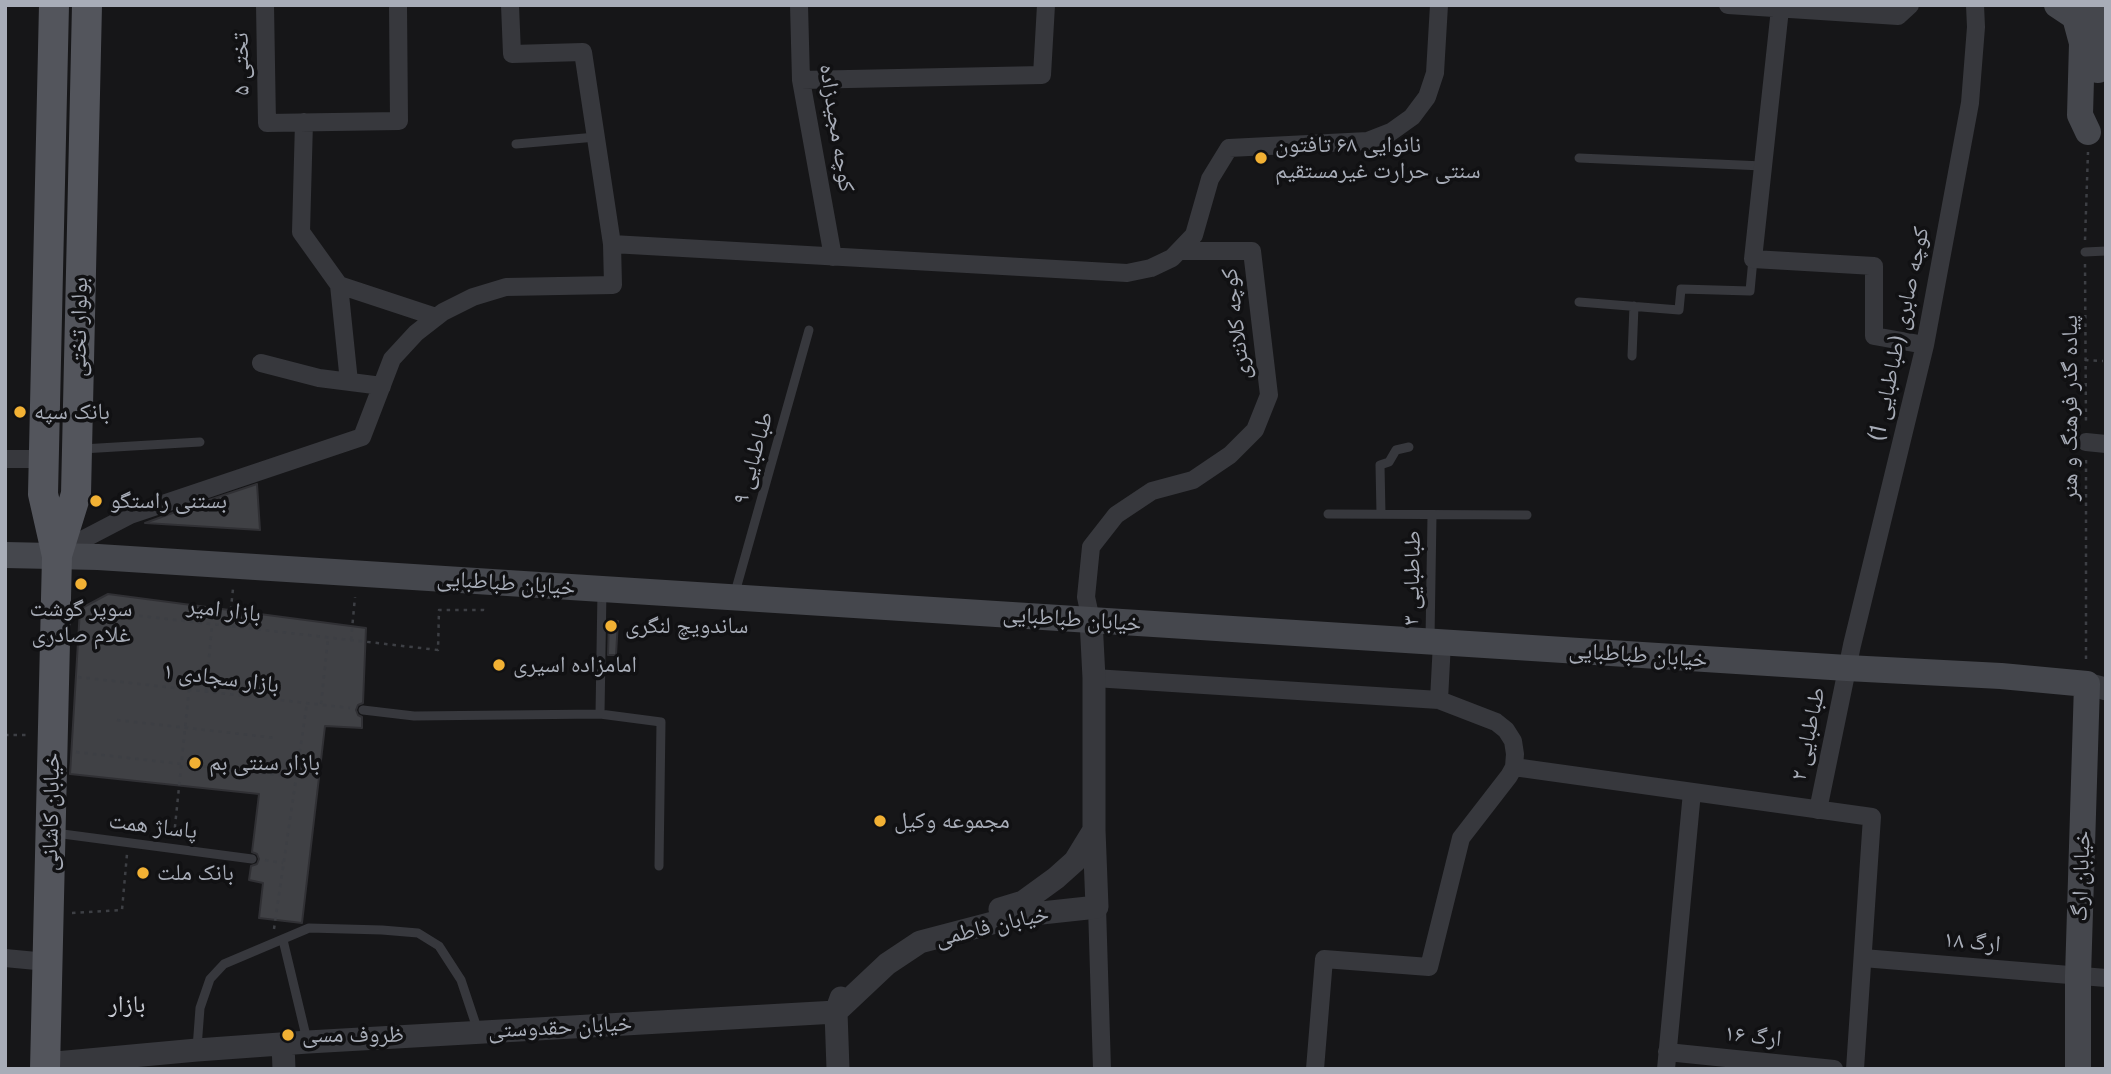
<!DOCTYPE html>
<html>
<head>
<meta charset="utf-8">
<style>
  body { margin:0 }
  #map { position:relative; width:2111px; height:1074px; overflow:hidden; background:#161618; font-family:"Public Sans",sans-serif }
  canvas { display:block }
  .frame { position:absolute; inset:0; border:7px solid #a8adb8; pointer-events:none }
</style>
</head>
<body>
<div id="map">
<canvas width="2111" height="1074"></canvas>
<div class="frame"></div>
</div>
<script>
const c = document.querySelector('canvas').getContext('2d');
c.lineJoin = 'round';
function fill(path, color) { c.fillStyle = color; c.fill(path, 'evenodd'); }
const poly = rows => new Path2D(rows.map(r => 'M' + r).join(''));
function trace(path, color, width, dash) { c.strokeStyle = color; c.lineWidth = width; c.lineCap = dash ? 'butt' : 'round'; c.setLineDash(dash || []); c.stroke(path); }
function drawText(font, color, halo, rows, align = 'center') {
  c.font = font + ' "Public Sans","Noto Naskh Arabic",sans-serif'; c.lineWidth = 7; c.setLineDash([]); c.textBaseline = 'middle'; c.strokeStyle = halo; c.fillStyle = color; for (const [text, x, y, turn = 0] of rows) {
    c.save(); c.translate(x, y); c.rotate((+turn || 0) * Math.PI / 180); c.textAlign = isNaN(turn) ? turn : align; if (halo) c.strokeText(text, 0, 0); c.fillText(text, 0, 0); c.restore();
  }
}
const building = poly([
  [257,484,260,530,145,523,200,503,257,484],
  [108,594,366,628,363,703,358,705,356,710,358,715,362,717,362,728,325,726,302,923,259,918,263,883,249,880,251,866,257,864,259,859,257,854,252,852,259,794,70,774,80,609,108,594],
  [609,620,618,621,616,655,608,655,609,620]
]);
const path = poly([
  [2085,240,2088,152],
  [2085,264,2086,425],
  [2085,360,2103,361],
  [2086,460,2086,663],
  [80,609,438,650,439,610,483,610,483,605],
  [229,627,233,589],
  [351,640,355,597],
  [78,677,350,708],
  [206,691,212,625],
  [321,704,328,638],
  [117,720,276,738],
  [5,735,28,735],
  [76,752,296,777],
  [174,836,189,690],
  [265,860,283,863],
  [72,913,122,910,127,854],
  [274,929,307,703]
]);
const service = poly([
  [516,144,596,137],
  [1579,158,1763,166],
  [2085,252,2106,251],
  [1579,302,1679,310,1681,289,1750,291,1753,259],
  [1632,356,1634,306],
  [82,449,200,442],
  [1328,514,1527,515],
  [1381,514,1380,465,1389,462,1396,450,1409,447],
  [734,596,809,330],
  [1430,639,1432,515],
  [363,710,414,716,600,714,661,722,659,866],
  [600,714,602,590],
  [55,833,252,859],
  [283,940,307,1040],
  [197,1048,200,1008,210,979,224,964,309,928,382,930,418,933,439,946,461,980,478,1031]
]);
const minor = poly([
  [265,5,267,123,399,121,398,5],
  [510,5,512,54,583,52,612,244],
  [799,5,801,80,833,257],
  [1728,5,1898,16,1910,5],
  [1780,9,1753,259,1874,266,1874,336,1925,345],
  [801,80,1042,75,1046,5],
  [304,122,301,232,339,285,349,382],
  [339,285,436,317],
  [261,363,319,378,382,386],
  [2086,442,2106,444],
  [5,459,44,459],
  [57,556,82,540,130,515,362,437,392,359,416,333,443,312,473,297,506,287,613,285,612,244,1127,273,1151,268,1172,258,1194,235,1210,179,1229,148,1368,141,1391,132,1412,117,1427,97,1435,73,1439,5],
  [1091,620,1086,597,1091,547,1116,515,1152,491,1193,480,1230,455,1255,430,1269,395,1252,251,1181,251],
  [1094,678,1439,700,1496,722,1506,730,1513,741,1515,754,1514,767,1509,776,1461,838,1429,967,1324,959,1315,1069],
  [1439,700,1442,642],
  [1514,767,1872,817,1855,1069],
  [1818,810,1852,645,1925,345,1970,103,1976,27,1975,5],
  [1097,907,1102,1069],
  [5,958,47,962],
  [1863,958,2106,978],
  [1667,1052,1834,1069],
  [1666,1069,1692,792]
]);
const tertiary = poly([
  [2087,684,2106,689],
  [1000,909,1023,902,1056,878,1075,861,1094,830],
  [836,1012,887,964,920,942,1023,915,1097,907,1094,830,1094,678,1091,620],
  [283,1044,284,1069],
  [45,1064,197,1050,308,1042,836,1012],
  [838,1069,836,1012,841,998]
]);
const secondary = poly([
  [2057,5,2075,17,2082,43,2080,115,2088,132],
  [2091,5,2099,33,2098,70],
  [5,555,98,557,1847,668,2001,676,2087,684],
  [2078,1069,2078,976,2087,684]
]);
const primary = poly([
  [58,552,76,494,87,5],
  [45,1069,57,556,43,494,54,5]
]);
const markers = [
  [1261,158,7,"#f2b134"],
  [20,412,7,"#f2b134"],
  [96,501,7,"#f2b134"],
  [81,584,7,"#f2b134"],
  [611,626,7,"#f2b134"],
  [499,665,7,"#f2b134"],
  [195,763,7,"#f2b134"],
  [880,821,7,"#f2b134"],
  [143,873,7,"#f2b134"],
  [288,1035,7,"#f2b134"]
];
const streetNames = [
  ["تختی ۵",241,64,-91],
  ["کوچه مجیدزاده",837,128,81],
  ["کوچه کلانتری",1236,324,-97],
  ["بولوار تختی",79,327,-89],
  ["کوچه صابری (طباطبایی 1)",1899,334,-78],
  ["پیاده گذر فرهنگ و هنر",2070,408,-90],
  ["طباطبایی ۹",753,458,-74],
  ["طباطبایی ۳",1412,578,-89],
  ["خیابان طباطبایی",506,583,4],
  ["بازار امیر",224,610,7],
  ["خیابان طباطبایی",1072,619,4],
  ["خیابان طباطبایی",1638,655,4],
  ["بازار سجادی ۱",221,678,7],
  ["طباطبایی ۲",1808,734,-78],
  ["خیابان کاشانی",51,812,-89],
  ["پاساژ همت",153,826,7],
  ["خیابان ارگ",2081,876,-88],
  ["خیابان فاطمی",992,926,-13],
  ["ارگ ۱۸",1972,942,5],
  ["خیابان حقدوستی",560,1027,-3],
  ["ارگ ۱۶",1753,1036,6]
];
const poiNames = [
  ["نانوایی ۶۸ تافتون",1275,145],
  ["سنتی حرارت غیرمستقیم",1275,171],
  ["بانک سپه",34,412],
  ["بستنی راستگو",110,501],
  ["سوپر گوشت",81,609,"center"],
  ["غلام صادری",81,635,"center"],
  ["ساندویچ لنگری",625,626],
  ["امامزاده اسیری",513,665],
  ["بازار سنتی بم",209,763],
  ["مجموعه وکیل",894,821],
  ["بانک ملت",157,873],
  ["ظروف مسی",302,1035]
];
const neighbourhoodNames = [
  ["بازار",127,1005]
];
fill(building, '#404145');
trace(building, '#303034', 2);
trace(path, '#3d3f44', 2.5, [3.5, 5]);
trace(service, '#37383d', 9);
trace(minor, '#37383d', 18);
trace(tertiary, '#37383d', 23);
trace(secondary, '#45474d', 26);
trace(primary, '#53555c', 30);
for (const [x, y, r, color] of markers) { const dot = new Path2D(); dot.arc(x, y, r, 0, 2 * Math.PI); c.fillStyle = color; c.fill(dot); trace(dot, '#111113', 2.5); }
drawText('23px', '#a8adb8', '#111113', streetNames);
drawText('23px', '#a8adb8', '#111113', poiNames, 'left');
drawText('24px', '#c9ccd4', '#111113', neighbourhoodNames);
</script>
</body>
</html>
